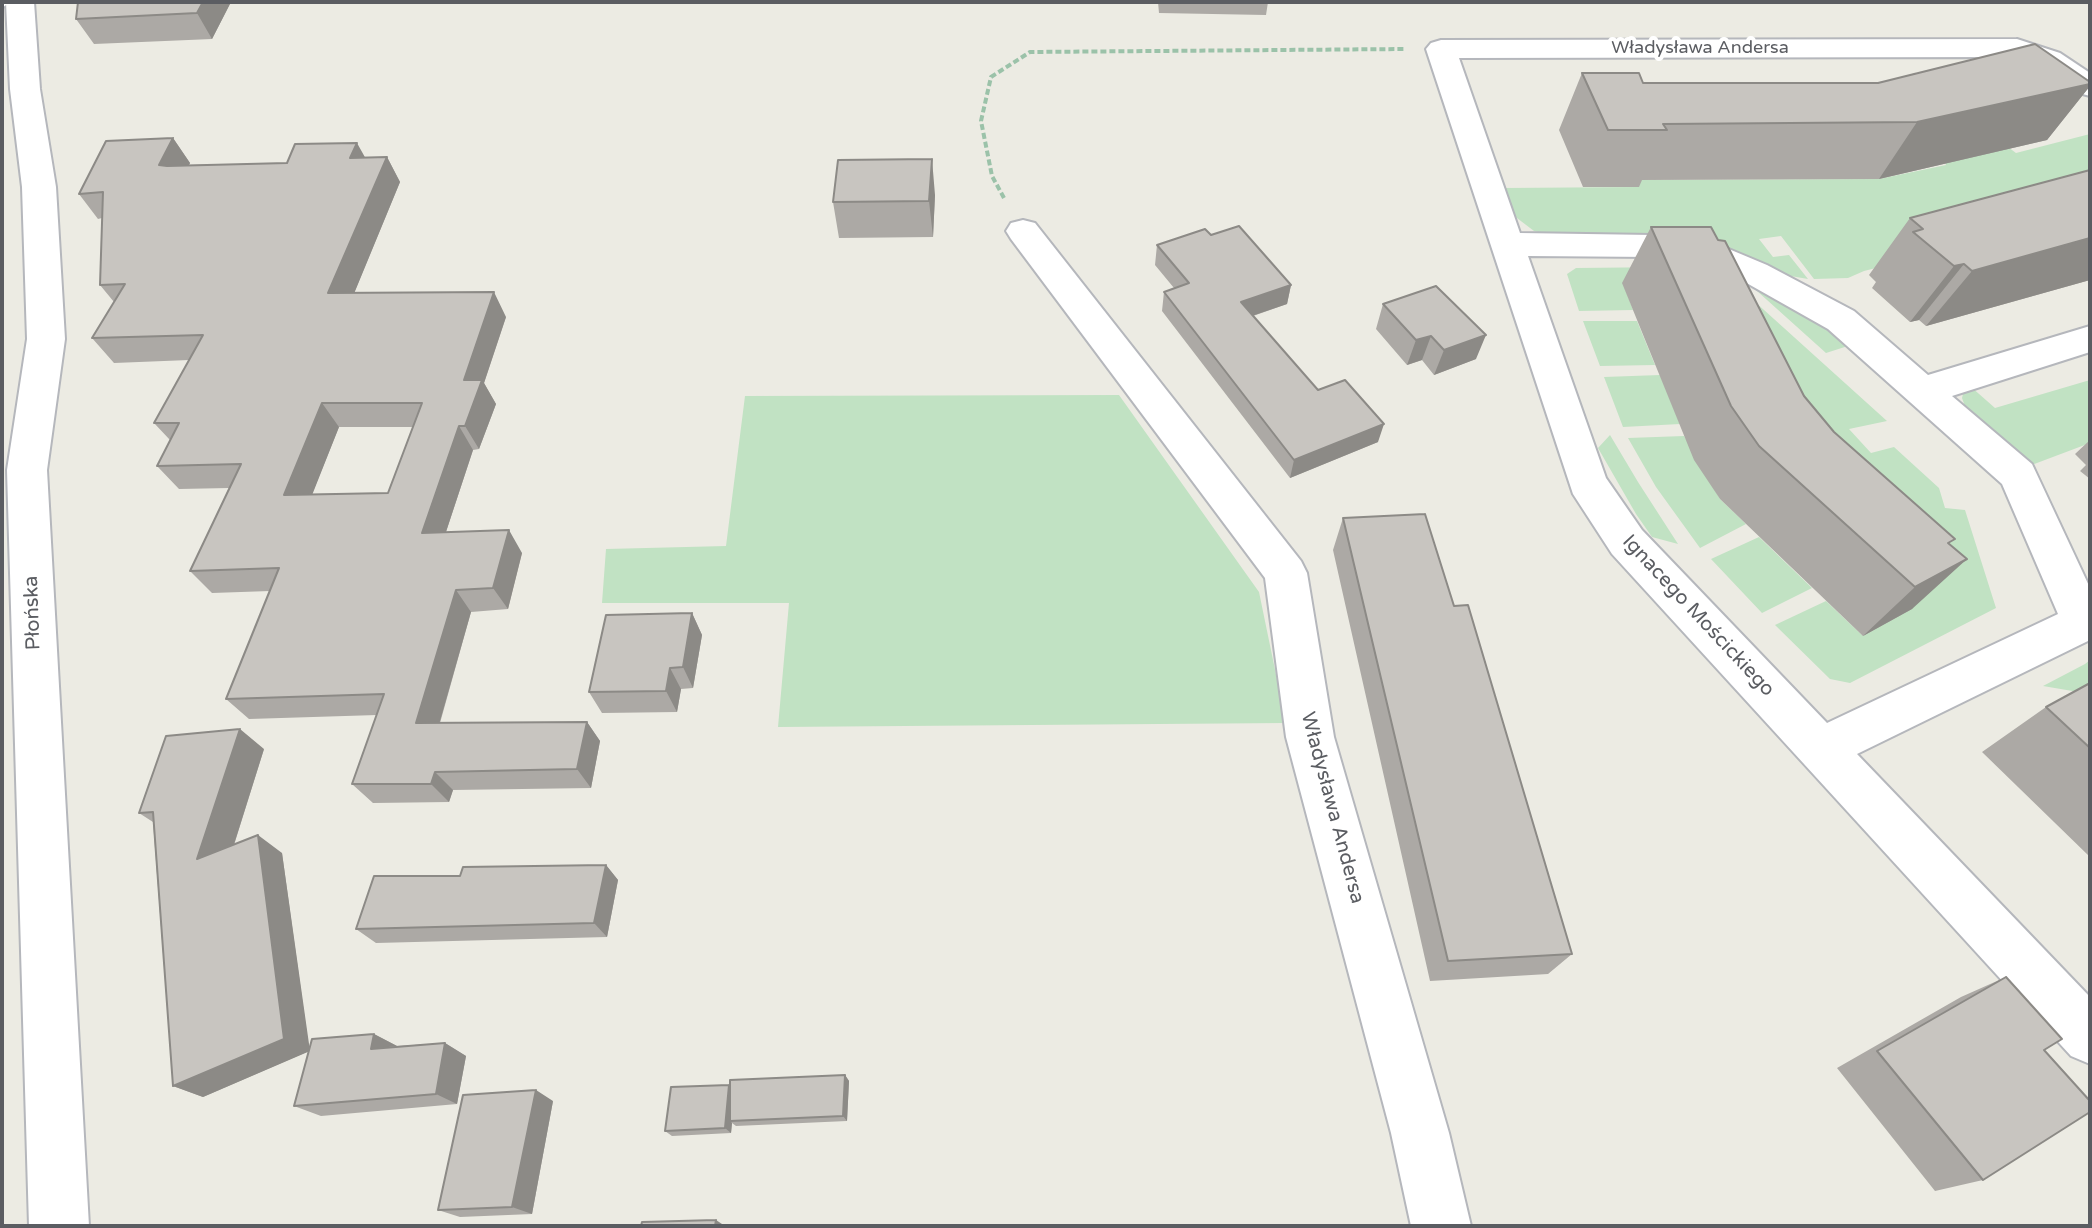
<!DOCTYPE html>
<html>
<head>
<meta charset="utf-8">
<style>
  body { margin:0 }
  #map { position:relative; width:2092px; height:1228px; overflow:hidden; background:#ecebe3; font-family:"Varela Round",sans-serif }
  canvas { display:block }
  .frame { position:absolute; inset:0; border:4px solid #5b5d62; pointer-events:none }
</style>
</head>
<body>
<div id="map">
<canvas width="2092" height="1228"></canvas>
<div class="frame"></div>
</div>
<script>
const c = document.querySelector('canvas').getContext('2d');
c.lineJoin = 'round';
function fill(path, color) { c.fillStyle = color; c.fill(path, 'evenodd'); }
const poly = rows => new Path2D(rows.map(r => 'M' + r).join(''));
function trace(path, color, width, dash) { c.strokeStyle = color; c.lineWidth = width; c.lineCap = dash ? 'butt' : 'round'; c.setLineDash(dash || []); c.stroke(path); }
function drawText(font, color, halo, rows, align = 'center') {
  c.font = font + ' "Varela Round",sans-serif'; c.lineWidth = 8; c.setLineDash([]); c.textBaseline = 'middle'; c.strokeStyle = halo; c.fillStyle = color; for (const [text, x, y, turn = 0] of rows) {
    c.save(); c.translate(x, y); c.rotate((+turn || 0) * Math.PI / 180); c.textAlign = isNaN(turn) ? turn : align; if (halo) c.strokeText(text, 0, 0); c.fillText(text, 0, 0); c.restore();
  }
}
const green = poly([
  [2090,134,2090,214,1864,271,1848,278,1814,279,1781,236,1759,239,1773,257,1789,255,1808,279,1546,234,1534,231,1513,215,1504,188,1638,187,1636,180,1879,179,1946,165,1945,162,2008,147,2016,153],
  [1673,267,1733,282,1887,421,1849,429,1871,453,1894,447,1939,488,1945,508,1965,510,1996,608,1850,683,1830,679,1775,625,1826,601,1863,636,1623,283,1633,310,1579,311,1567,274,1576,268],
  [1747,282,1817,320,1851,345,1826,353],
  [1583,321,1637,321,1655,365,1600,366],
  [1660,375,1680,424,1623,427,1604,377],
  [2090,380,2090,443,2029,466,1966,409,1962,398,1964,390,1970,386,1995,408],
  [1119,395,1259,592,1286,723,778,727,789,603,602,603,606,549,726,546,745,396],
  [1610,435,1638,482,1678,544,1652,537,1636,514,1598,448],
  [1684,436,1720,499,1746,524,1700,548,1656,487,1628,438],
  [1759,537,1812,588,1762,613,1711,559],
  [2090,660,2090,694,2043,686,2085,664]
]);
const path = poly([
  [1004,198,992,176,981,121,991,77,1030,52,1404,49]
]);
const service = poly([
  [2,2,11,2,3,7,2,2]
]);
const minor = poly([
  [2017,39,2060,53,2090,73,2090,96,2079,93,2038,65,2014,57,1459,58,1520,233,1653,235,1724,247,1767,265,1854,311,1928,375,2090,326,2090,352,1952,396,2032,464,2090,588,2090,640,1857,754,2090,997,2090,1064,2071,1056,1612,554,1573,494,1426,49,1431,43,1441,40,2017,39],
  [1528,256,1653,257,1705,265,1743,281,1828,329,2002,484,2058,614,1827,723,1642,530,1606,478,1528,256],
  [1023,220,1035,223,1301,561,1307,573,1334,737,1449,1133,1471,1226,1411,1226,1391,1133,1286,737,1265,578,1011,239,1006,231,1011,223,1023,220]
]);
const tertiary = poly([
  [6,2,34,2,40,89,56,187,65,339,47,470,89,1226,29,1226,7,470,27,339,22,187,10,89,6,2]
]);
const wall = poly([
  [231,2,212,39,94,44,76,19],
  [1158,2,1268,2,1266,15,1159,13],
  [1582,73,1643,83,2090,82,2090,86,2047,140,1879,179,1642,180,1639,187,1583,187,1559,130],
  [173,138,190,163,189,165,287,163,387,157,400,182,354,293,506,317,484,383,496,404,479,449,473,450,446,532,522,553,508,609,471,612,440,723,587,722,600,741,591,788,453,790,449,802,373,803,352,784,377,715,249,719,226,699,270,591,212,593,190,571,229,488,179,489,157,466,170,440,154,423,189,360,114,363,92,338,114,302,100,285,102,218,98,219,79,194],
  [339,427,413,427,388,493,312,494],
  [2090,170,2090,280,1926,326,1919,320,1910,322,1872,288,1876,282,1869,275,1910,218],
  [935,195,933,237,839,238,833,202],
  [1651,227,1804,396,1834,432,1950,544,1912,609,1863,636,1720,499,1694,460,1622,283],
  [1211,235,1291,285,1287,304,1253,316,1318,390,1378,442,1290,478,1162,311,1164,292,1174,288,1155,265,1157,245],
  [1383,304,1476,359,1434,375,1422,360,1407,365,1376,329],
  [2090,440,2090,479,2080,471,2086,465,2075,454],
  [1343,518,1454,606,1572,954,1548,974,1430,981,1333,550],
  [692,613,702,635,693,688,681,689,677,712,602,713,589,692],
  [2090,683,2090,857,1982,752,2046,707],
  [264,749,234,845,282,853,309,1049,374,1034,397,1046,445,1043,466,1056,457,1104,321,1116,294,1106,309,1051,203,1097,173,1086,153,822,139,813],
  [606,865,618,880,607,937,376,943,356,929,460,876],
  [2006,977,1983,1180,1935,1191,1837,1068,1961,997],
  [845,1075,849,1081,847,1121,736,1126,732,1123,731,1133,672,1136,665,1131,729,1085],
  [553,1101,532,1214,460,1217,438,1210]
]);
const shadedWall = poly([
  [203,2,231,2,212,39,197,13],
  [2090,84,2090,86,2047,140,1879,179,1917,122],
  [173,138,190,163,177,189,159,165],
  [357,143,371,168,350,158],
  [387,157,400,182,344,318,328,293],
  [932,159,935,195,933,237,929,201],
  [2090,238,2090,280,1926,326,1972,271],
  [1964,264,1919,320,1910,322,1954,266],
  [1291,285,1287,304,1237,321,1241,302],
  [494,292,506,317,484,383,496,404,479,449,465,426,464,380],
  [1486,335,1476,359,1434,375,1444,350],
  [1431,336,1422,360,1407,365,1416,340],
  [322,403,339,427,303,518,284,495],
  [1384,424,1378,442,1290,478,1294,460],
  [459,426,473,450,438,556,422,533],
  [509,530,522,553,508,609,493,588],
  [1967,559,1912,609,1863,636,1915,587],
  [456,590,471,612,434,742,416,723],
  [692,613,702,635,693,688,683,667],
  [670,668,681,689,677,712,666,691],
  [587,722,600,741,591,788,577,769],
  [240,729,264,749,224,876,197,859],
  [435,772,453,790,449,802,431,784],
  [258,835,282,853,310,1051,203,1097,173,1086],
  [606,865,618,880,607,937,594,923],
  [374,1034,397,1046,371,1049],
  [445,1043,466,1056,457,1104,436,1094],
  [845,1075,849,1081,847,1121,843,1116],
  [729,1085,734,1090,730,1121,732,1123,731,1133,725,1128],
  [536,1090,553,1101,532,1214,512,1207],
  [716,1220,722,1224,722,1226,715,1226]
]);
const building = poly([
  [78,2,203,2,197,13,76,19,78,2],
  [2035,44,2090,82,2090,84,1917,122,1663,124,1667,130,1608,130,1582,73,1639,73,1643,83,1878,83,2035,44],
  [173,138,159,165,167,166,287,163,295,144,357,143,350,158,387,157,328,293,494,292,464,380,482,380,465,426,459,426,422,533,509,530,493,588,456,590,416,723,587,722,577,769,435,772,431,784,352,784,384,694,226,699,279,568,190,571,241,464,157,466,179,423,154,423,203,335,92,338,125,284,100,285,103,192,79,194,106,141,173,138],
  [322,403,422,403,388,493,284,495,322,403],
  [932,159,929,201,833,202,838,160,932,159],
  [2090,170,2090,238,1972,271,1964,264,1954,266,1913,232,1923,229,1910,218,2090,170],
  [1239,226,1291,285,1241,302,1318,390,1345,380,1384,424,1294,460,1164,292,1189,283,1157,245,1205,229,1211,235,1239,226],
  [1651,227,1711,227,1718,240,1725,241,1804,396,1834,432,1955,539,1948,543,1967,559,1915,587,1759,446,1731,406,1651,227],
  [1436,286,1486,335,1444,350,1431,336,1416,340,1383,304,1436,286],
  [1425,514,1454,606,1468,605,1572,954,1448,961,1343,518,1425,514],
  [692,613,683,667,670,668,666,691,589,692,606,615,692,613],
  [2090,683,2090,748,2046,707,2090,683],
  [240,729,197,859,258,835,284,1039,173,1086,153,812,139,813,166,736,240,729],
  [606,865,594,923,356,929,374,876,460,876,463,867,606,865],
  [2006,977,2062,1039,2044,1050,2090,1101,2090,1112,1983,1180,1877,1051,2006,977],
  [374,1034,371,1049,445,1043,436,1094,294,1106,312,1039,374,1034],
  [845,1075,843,1116,730,1121,730,1080,845,1075],
  [729,1085,725,1128,665,1131,671,1087,729,1085],
  [536,1090,512,1207,438,1210,463,1095,536,1090],
  [716,1220,715,1226,641,1226,642,1222,716,1220]
]);
const farStreetnames = [
  ["Władysława Andersa",1700,48]
];
const streetNames = [
  ["Płońska",33,613,-92],
  ["Ignacego Mościckiego",1698,616,47],
  ["Władysława Andersa",1332,808,75]
];
fill(green, '#c1e2c3');
trace(service, '#b5b7bc', 4);
trace(minor, '#b5b7bc', 4);
trace(tertiary, '#b5b7bc', 4);
trace(path, '#9bc2a9', 4, [6, 3]);
fill(service, '#fff');
fill(minor, '#fff');
fill(tertiary, '#fff');
fill(wall, '#aca9a5');
fill(shadedWall, '#8c8a86');
fill(building, '#c8c5c0');
trace(building, '#8c8a86', 2);
drawText('18px', '#5b5d62', '#fff', farStreetnames);
drawText('20px', '#5b5d62', '#fff', streetNames);
</script>
</body>
</html>
